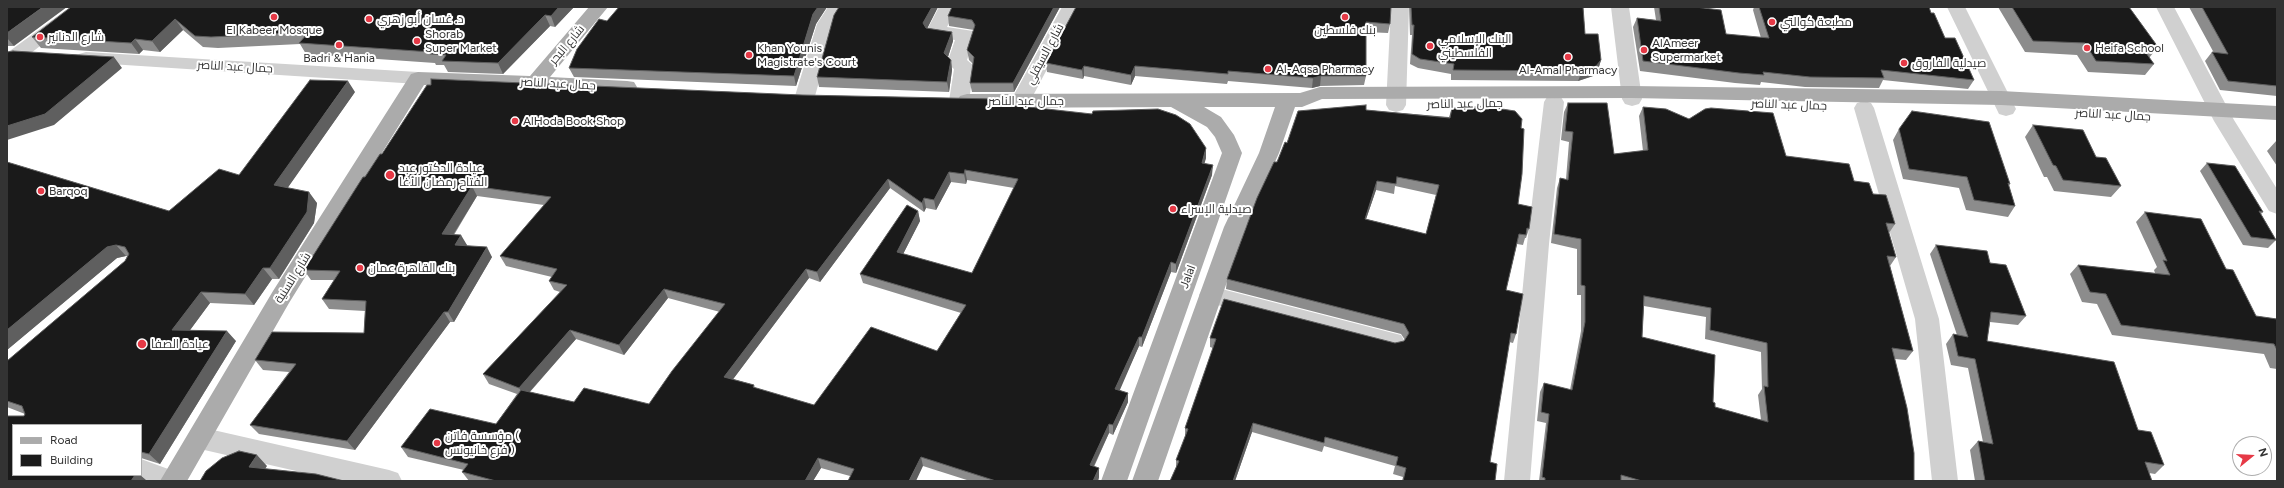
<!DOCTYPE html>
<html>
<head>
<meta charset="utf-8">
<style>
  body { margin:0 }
  #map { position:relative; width:2284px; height:488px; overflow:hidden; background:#fff; font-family:Figtree,sans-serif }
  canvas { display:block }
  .frame { position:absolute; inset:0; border:8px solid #333; pointer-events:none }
  .legend { position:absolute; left:12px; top:424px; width:130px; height:52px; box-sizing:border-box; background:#fff; border:1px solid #adadad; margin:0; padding:5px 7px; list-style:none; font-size:12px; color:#333 }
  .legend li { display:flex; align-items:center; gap:8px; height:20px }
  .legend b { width:20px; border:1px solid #adadad }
  .north { position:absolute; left:2232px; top:436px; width:40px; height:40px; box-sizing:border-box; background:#fff; border:1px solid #adadad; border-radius:50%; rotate:72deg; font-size:11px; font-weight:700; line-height:16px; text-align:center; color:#333 }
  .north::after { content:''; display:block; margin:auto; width:14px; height:18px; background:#e63946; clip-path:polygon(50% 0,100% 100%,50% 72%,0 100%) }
</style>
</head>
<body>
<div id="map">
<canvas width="2284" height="488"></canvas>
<div class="frame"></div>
<ul class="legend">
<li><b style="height:5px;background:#ababab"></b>Road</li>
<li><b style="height:11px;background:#1a1a1a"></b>Building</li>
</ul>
<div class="north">N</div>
</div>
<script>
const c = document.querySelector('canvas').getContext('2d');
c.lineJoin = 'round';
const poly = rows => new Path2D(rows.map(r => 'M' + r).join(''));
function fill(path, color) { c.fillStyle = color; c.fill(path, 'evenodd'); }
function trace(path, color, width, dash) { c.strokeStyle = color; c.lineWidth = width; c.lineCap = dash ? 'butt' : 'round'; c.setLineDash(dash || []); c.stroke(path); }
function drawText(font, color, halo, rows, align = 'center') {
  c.font = font + ' Figtree,Cairo,sans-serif'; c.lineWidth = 4; c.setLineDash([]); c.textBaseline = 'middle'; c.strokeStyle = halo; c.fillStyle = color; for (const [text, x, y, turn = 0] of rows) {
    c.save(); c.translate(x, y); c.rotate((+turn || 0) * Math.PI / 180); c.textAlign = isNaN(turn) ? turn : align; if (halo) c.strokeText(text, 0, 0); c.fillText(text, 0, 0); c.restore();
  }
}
const minor = poly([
  [70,7,91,7,14,66,7,68,7,53,70,7],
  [828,7,846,7,835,24,815,96,812,101,805,103,798,101,795,96,817,24,828,7],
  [939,7,957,7,947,27,973,31,975,35,967,60,974,66,969,101,966,106,959,108,952,106,949,101,954,69,947,63,955,40,928,36,926,32,939,7],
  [1062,7,1080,7,1027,107,1020,109,1013,107,1010,102,1062,7],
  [1391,7,1409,7,1406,105,1403,110,1396,112,1389,110,1386,105,1391,7],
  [1611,7,1629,7,1642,99,1639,104,1632,106,1625,104,1622,99,1611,7],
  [1947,7,1965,7,2016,109,2013,114,2006,116,1999,114,1947,7],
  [2156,7,2174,7,2234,120,2277,189,2277,214,2269,211,2214,121,2156,7],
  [86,52,418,72,425,74,428,78,425,82,418,84,79,62,76,58,79,54,86,52],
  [1554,95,1561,97,1564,102,1549,244,1530,481,1504,481,1527,244,1544,102,1547,97,1554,95],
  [1864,101,1871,103,1874,108,1939,319,1958,481,1932,481,1915,319,1854,108,1857,103,1864,101],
  [1210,286,1393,333,1401,335,1405,342,1401,349,1393,351,1202,301,1199,295,1202,289,1210,286],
  [200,427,389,470,398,473,402,481,340,481,200,449,191,446,187,438,191,430,200,427],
  [141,459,179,473,183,481,140,481,132,478,131,475,141,475,141,459]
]);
const major = poly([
  [589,7,608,7,550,77,627,81,634,82,637,87,634,92,627,93,424,85,289,303,187,481,160,481,273,291,411,74,418,72,530,76,589,7],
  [1631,86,2001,91,2277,106,2277,120,2001,105,1631,98,1322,99,1302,107,1295,107,1279,153,1246,227,1158,481,1132,481,1224,227,1259,153,1275,107,1204,107,1221,117,1234,135,1242,153,1127,481,1101,481,1222,153,1215,137,1207,127,1171,107,967,108,960,106,957,101,960,96,967,94,1300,93,1320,87,1631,86]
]);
const wall = poly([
  [7,7,14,46,7,46],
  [71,7,574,7,555,27,550,26,503,74,448,72,444,65,436,65,435,63,306,54,300,44,218,48,203,47,183,30,160,52,143,50,139,54,41,48,32,37],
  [619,7,827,7,816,24,796,86,574,77,569,68,607,21],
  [839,7,938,7,927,28,952,32,953,41,948,57,951,60,952,70,949,92,819,87,817,77],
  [952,7,1060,7,1014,92,972,92,970,83,973,64,969,60,967,50,974,30,949,26,948,16],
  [1391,7,1390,24,1388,33,1366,32,1366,76,1364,85,1320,86,1312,88,1228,81,1227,84,1135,76,1131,85,1084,76,1083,79,1047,72,1046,63],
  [1409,7,1583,7,1585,34,1601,60,1598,70,1593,76,1578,81,1451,80,1451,74,1418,68,1410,64,1412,35,1410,35],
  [1654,7,1695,7,1726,34,1761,38,1753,10,1754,7,1929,7,1931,13,1945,38,1974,80,1968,89,1883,80,1879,88,1805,87,1761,82,1760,85,1735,83,1640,71,1633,27,1637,18,1656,20],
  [1998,7,2129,7,2158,47,2149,58,2154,64,2145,75,2088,72,2077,55,2025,52],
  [2189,7,2277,7,2277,96,2220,90,2205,61,2212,52,2214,53],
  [355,92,287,188,317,203,314,223,279,279,272,279,254,305,210,303,190,330,236,341,160,464,141,458,141,425,13,475,140,475,147,481,7,481,24,416,25,414,7,407,7,361,125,261,127,256,126,256,117,258,7,350,7,162,169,211,239,175],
  [1568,103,1614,154,1643,151,1639,116,1643,107,1689,119,1786,156,1854,181,1873,194,1895,224,1889,233,1896,257,1890,266,1913,351,1906,360,1895,359,1914,481,1539,481,1546,423,1537,421,1540,392,1544,383,1570,390,1581,331,1581,295,1577,295,1577,249,1551,243,1557,188,1560,178,1566,179,1569,142,1561,140,1564,112],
  [1644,306,1706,317,1705,339,1761,352,1762,389,1758,395,1761,420,1715,407,1713,402,1642,337],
  [997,104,1206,148,1206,158,1204,163,1212,175,1176,273,1171,272,1142,347,1139,346,1119,390,1128,393,1128,402,1113,435,1109,433,1094,467,1099,468,1099,477,1098,481,970,481,923,466,850,476,821,468,813,481,469,481,462,472,464,470,408,457,401,447,496,424,517,394,489,384,483,374,560,292,554,290,549,281,552,277,506,266,500,256,544,205,477,196,454,235,467,245,466,246,492,257,454,322,450,322,355,450,259,434,250,425,289,372,263,370,255,360,364,333,365,311,329,309,322,299,334,280,311,280,304,270,363,177],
  [967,180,1014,188,972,273,903,254,920,221,918,211,860,274,863,283,961,313,937,351,814,405,755,388,754,385,733,379,809,278,820,282,890,188,924,212,926,208,936,210,951,182,966,184],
  [668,298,720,312,649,404,574,402,530,392,576,339,624,355],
  [1452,108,1502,109,1521,128,1518,204,1529,229,1526,238,1525,238,1523,245,1517,244,1506,290,1516,334,1513,343,1509,342,1490,462,1495,481,1402,481,1403,477,1393,474,1395,466,1324,446,1322,452,1252,432,1235,481,1170,481,1176,468,1176,460,1185,438,1185,428,1213,348,1210,347,1210,338,1395,343,1404,341,1405,340,1401,334,1226,289,1227,279,1277,162,1287,143,1366,110,1449,117],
  [1395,186,1436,195,1426,234,1366,219,1376,190,1394,194],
  [2033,125,2096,157,2121,186,2111,197,2054,191,2047,177,2044,177,2025,137],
  [1899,129,2010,184,2009,186,2015,206,2008,217,1966,210,1959,188,1903,179,1893,140],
  [2277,140,2277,166,2267,151],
  [2207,163,2263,212,2261,214,2276,240,2268,248,2243,245,2200,171],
  [2145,212,2226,269,2256,316,2277,319,2277,369,2270,368,2264,354,2112,335,2097,304,2082,302,2070,274,2078,265,2155,273,2154,270,2157,267,2136,222],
  [1936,245,1990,263,2026,316,2018,325,1990,322,1987,341,2138,430,2164,465,2155,474,2149,473,2152,481,1975,481,1970,450,1978,441,1983,442,1968,368,1951,365,1946,344,1953,334,1957,335,1930,254]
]);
const shadedWall = poly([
  [43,7,67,7,14,46,7,38,7,33],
  [559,7,574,7,555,27,551,16],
  [818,7,827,7,816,24,796,86,794,76,813,14],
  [932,7,938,7,925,33,923,23],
  [1054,7,1060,7,1014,92,1013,83],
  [545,15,550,26,503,74,498,63],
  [175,19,183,30,160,52,152,41],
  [952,32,953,41,946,63,944,53],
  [135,39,143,50,139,54,131,43],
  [114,57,122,68,54,125,7,140,7,126],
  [951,60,952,70,949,92,947,82],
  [1601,60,1598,70,1593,76,1578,81,1582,71],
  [1084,66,1084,76,1083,79,1082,70],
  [1135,66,1135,76,1131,85,1131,75],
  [1321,76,1320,86,1312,88,1313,78],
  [348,81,355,92,282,196,274,185],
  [996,99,997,109,993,103],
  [1206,148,1206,158,1202,173,1202,163],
  [1213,165,1212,175,1176,273,1176,264],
  [965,170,967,180,966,184,964,174],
  [949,172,951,182,936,210,934,200],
  [888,179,890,188,820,282,817,272],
  [1377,181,1376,190,1363,228,1365,219],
  [472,186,477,196,448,243,442,234],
  [309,192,317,203,314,223,279,279,270,268],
  [924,198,926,208,924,212,922,203],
  [918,211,920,221,899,262,897,252],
  [461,235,467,245,461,254,455,245],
  [116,245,126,256,117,258,7,350,7,330,107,247],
  [487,247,492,257,454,322,448,312],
  [1171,262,1171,272,1142,347,1142,337],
  [263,268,272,279,254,305,245,294],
  [806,269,809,278,728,386,724,377],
  [664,289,668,298,624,355,619,345],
  [201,292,210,303,182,341,172,330],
  [444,312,450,322,355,450,347,441],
  [570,330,576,339,525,397,519,388],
  [227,331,236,341,160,464,149,454],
  [1139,337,1139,346,1116,399,1115,389],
  [1128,393,1128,402,1113,435,1113,425],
  [1253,423,1252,432,1235,481,1233,481],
  [1109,424,1109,433,1090,474,1090,465],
  [257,455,267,466,260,477,249,467],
  [921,457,923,466,916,481,909,481],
  [818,458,821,468,813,481,805,481],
  [1099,468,1099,477,1098,481,1093,481],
  [135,475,140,475,147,481,131,481]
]);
const building = poly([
  [7,7,43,7,7,33,7,7],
  [71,7,559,7,551,16,545,15,498,63,442,61,446,55,430,54,431,52,299,43,309,32,211,37,195,36,175,19,152,41,135,39,131,43,32,37,71,7],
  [619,7,818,7,813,14,794,76,569,68,577,49,599,19,607,21,619,7],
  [839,7,932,7,923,23,926,28,952,32,944,53,951,60,947,82,817,77,834,15,839,7],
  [952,7,1054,7,1013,83,970,83,974,57,967,50,975,25,972,20,948,16,952,7],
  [1076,7,1391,7,1390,24,1366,22,1366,76,1321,76,1313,78,1228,71,1228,74,1135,66,1131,75,1084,66,1082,70,1046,63,1076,7],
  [1411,7,1583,7,1585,34,1598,34,1601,60,1596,66,1582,71,1453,70,1454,64,1420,59,1412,54,1414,25,1412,25,1411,7],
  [1659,7,1695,7,1721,10,1726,34,1769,38,1759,7,1929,7,1931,13,1934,13,1945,38,1955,38,1974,80,1881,70,1884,78,1810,77,1763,72,1764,75,1739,73,1643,61,1637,18,1661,21,1659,7],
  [2012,7,2129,7,2158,47,2141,46,2154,64,2096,61,2085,43,2033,41,2012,7],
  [2202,7,2277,7,2277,86,2228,81,2212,52,2228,54,2202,7],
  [13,51,114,57,45,114,7,126,7,52,13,51],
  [431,79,802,95,996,99,993,103,1092,114,1093,111,1158,109,1176,115,1190,124,1206,148,1202,163,1213,165,1176,264,1171,262,1142,337,1139,337,1115,389,1128,393,1113,425,1109,424,1090,465,1099,468,1093,481,996,481,921,457,909,481,848,481,854,469,818,458,805,481,496,481,462,472,468,464,401,447,430,409,496,424,521,390,574,402,584,388,649,404,672,371,725,304,664,289,619,345,570,330,519,388,483,374,567,285,549,281,557,269,500,256,551,197,472,186,442,234,461,235,455,245,487,247,448,312,444,312,347,441,250,425,296,364,255,360,272,332,364,333,366,301,322,299,340,271,304,270,363,177,365,177,380,154,382,154,427,85,431,85,431,79],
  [965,170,1018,179,972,273,897,252,918,211,907,205,860,274,966,305,937,351,871,327,814,405,753,387,754,385,724,377,806,269,817,272,888,179,922,203,924,198,934,200,949,172,964,174,965,170],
  [310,80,348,81,274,185,309,192,307,212,270,268,263,268,245,294,201,292,172,330,227,331,149,454,141,452,141,425,13,425,13,475,135,475,131,481,7,481,7,416,24,416,25,414,22,406,7,401,7,361,125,261,129,254,125,247,116,245,107,247,7,330,7,162,169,211,219,169,239,175,310,80],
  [1568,103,1607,103,1614,154,1648,150,1643,107,1666,109,1689,119,1705,109,1711,108,1773,113,1786,156,1849,164,1854,181,1869,183,1873,194,1886,195,1895,224,1886,223,1896,257,1887,256,1913,351,1892,348,1907,408,1914,453,1914,481,1642,481,1621,475,1621,481,1545,481,1545,478,1542,477,1549,414,1541,412,1544,383,1572,390,1585,322,1585,286,1581,285,1581,239,1554,234,1560,178,1568,180,1573,132,1565,131,1568,103],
  [1644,296,1711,308,1710,330,1767,343,1768,387,1764,386,1768,422,1715,407,1715,403,1713,402,1715,355,1642,337,1644,296],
  [1366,105,1366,110,1450,118,1452,108,1503,105,1502,109,1515,111,1522,119,1521,128,1524,129,1522,174,1518,204,1532,207,1529,229,1527,228,1526,235,1519,234,1506,290,1523,294,1516,334,1511,333,1490,462,1497,464,1495,481,1403,481,1406,468,1396,465,1398,457,1325,437,1324,443,1253,423,1233,481,1170,481,1179,461,1176,460,1188,429,1185,428,1216,339,1210,338,1224,299,1395,343,1404,341,1409,333,1404,324,1227,279,1257,198,1274,162,1277,162,1285,142,1287,143,1298,111,1366,105],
  [1397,177,1439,185,1426,234,1365,219,1377,181,1396,184,1397,177],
  [1912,111,1989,122,2010,184,2008,183,2015,206,1974,200,1967,177,1909,169,1899,129,1912,111],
  [2033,125,2083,130,2096,157,2106,158,2121,186,2063,180,2056,166,2053,165,2033,125],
  [2207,163,2235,166,2263,212,2259,211,2276,240,2251,237,2207,163],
  [2145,212,2201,219,2226,269,2233,270,2256,316,2277,319,2277,350,2274,344,2121,325,2106,294,2090,292,2078,265,2170,275,2163,260,2167,261,2145,212],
  [1936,245,1987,251,1990,263,2006,265,2026,316,1991,312,1987,341,2114,362,2138,430,2151,432,2164,465,2145,462,2152,481,1985,481,1978,441,1993,444,1975,359,1958,356,1953,334,1968,337,1936,245],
  [239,451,257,455,249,467,316,474,344,481,200,481,206,471,222,458,239,451]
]);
const markers = [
  [274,17,4,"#e63946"],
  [1345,17,4,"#e63946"],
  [369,19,4,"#e63946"],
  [1772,22,4,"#e63946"],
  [40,37,4,"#e63946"],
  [417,41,4,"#e63946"],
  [339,45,4,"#e63946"],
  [1430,46,4,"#e63946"],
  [2087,48,4,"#e63946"],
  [1644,50,4,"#e63946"],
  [749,55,4,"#e63946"],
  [1568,57,4,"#e63946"],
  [1904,63,4,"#e63946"],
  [1268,69,4,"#e63946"],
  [515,121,4,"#e63946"],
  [390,175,5,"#e63946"],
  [41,191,4,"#e63946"],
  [1173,209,4,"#e63946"],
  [360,268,4,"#e63946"],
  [142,344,5,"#e63946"],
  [437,443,4,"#e63946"]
];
const poiNames = [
  ["د. غسان أبو زهري",377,19],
  ["مطبعة كوالتي",1780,22],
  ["El Kabeer Mosque",274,30,"center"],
  ["بنك فلسطين",1345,30,"center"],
  ["Shorab",425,34],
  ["Super Market",425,48],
  ["شارع الدنانير",48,37],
  ["البنك الإسلامي",1438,39],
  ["الفلسطيني",1438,53],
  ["AlAmeer",1652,43],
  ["Supermarket",1652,57],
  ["Khan Younis",757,48],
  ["Magistrate's Court",757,62],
  ["Heifa School",2095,48],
  ["Badri & Hania",339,58,"center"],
  ["صيدلية الفاروق",1912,63],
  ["Al-Aqsa Pharmacy",1276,69],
  ["Al-Amal Pharmacy",1568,70,"center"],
  ["AlHoda Book Shop",523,121],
  ["عيادة الدكتور عبد",399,168],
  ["الفتاح رمضان الأغا",399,182],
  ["Barqoq",49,191],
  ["صيدلية الإسراء",1181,209],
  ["بنك القاهرة عمان",368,268],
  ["عيادة الصفا",151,344],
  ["مؤسسة فاتن (",445,436],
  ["فرع خانيونس )",445,450]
];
const streetNames = [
  ["شارع البحر",567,45,-50],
  ["شارع السيقلي",1045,54,-62],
  ["جمال عبد الناصر",235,67,3],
  ["جمال عبد الناصر",558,84,3],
  ["جمال عبد الناصر",1026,101],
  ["جمال عبد الناصر",1465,104,-1],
  ["جمال عبد الناصر",1789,105,2],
  ["جمال عبد الناصر",2113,115,3],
  ["Jalal",1188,277,-70],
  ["شارع السنية",293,278,-58]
];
fill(minor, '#d0d0d0');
fill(major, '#ababab');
fill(wall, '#8c8c8c');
fill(shadedWall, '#5f5f5f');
fill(building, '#1a1a1a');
trace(building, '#5f5f5f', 1);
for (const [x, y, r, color] of markers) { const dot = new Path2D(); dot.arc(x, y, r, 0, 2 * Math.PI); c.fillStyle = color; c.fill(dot); trace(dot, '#fff', 1.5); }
drawText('12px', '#333', '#fff', poiNames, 'left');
drawText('12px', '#333', '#fff', streetNames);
</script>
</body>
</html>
